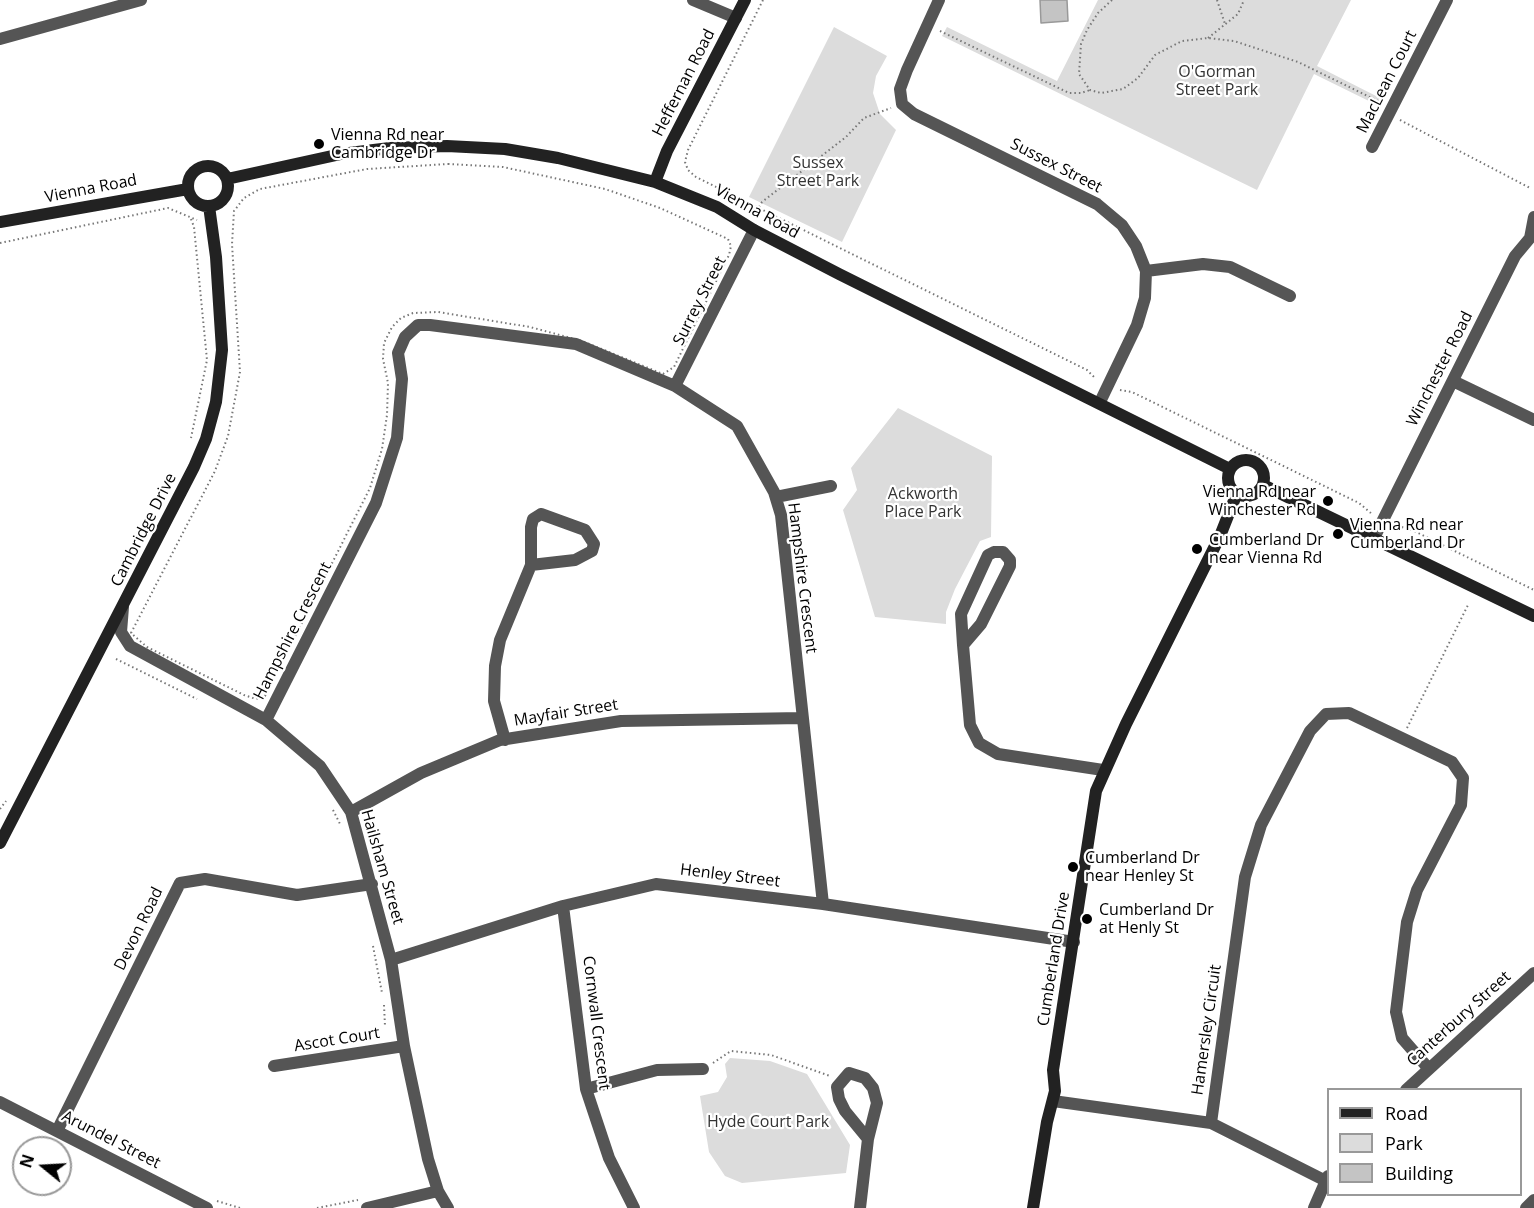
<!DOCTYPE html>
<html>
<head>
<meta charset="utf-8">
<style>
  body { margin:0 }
  #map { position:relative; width:1534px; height:1208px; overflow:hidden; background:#fff; font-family:"Open Sans",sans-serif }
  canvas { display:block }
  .legend { position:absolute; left:1327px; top:1088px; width:195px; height:108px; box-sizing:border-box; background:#fff; border:2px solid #999; margin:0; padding:8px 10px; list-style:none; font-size:18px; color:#000 }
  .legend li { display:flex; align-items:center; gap:12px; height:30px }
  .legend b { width:30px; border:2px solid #999 }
  .north { position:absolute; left:12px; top:1136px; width:60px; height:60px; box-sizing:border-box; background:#fff; border:2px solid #999; border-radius:50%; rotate:288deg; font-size:16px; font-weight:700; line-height:24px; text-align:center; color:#000 }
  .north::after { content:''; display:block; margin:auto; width:21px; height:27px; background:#000; clip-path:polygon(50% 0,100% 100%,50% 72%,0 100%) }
</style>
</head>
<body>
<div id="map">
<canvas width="1534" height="1208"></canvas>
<ul class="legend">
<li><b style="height:8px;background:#222"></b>Road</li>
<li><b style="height:16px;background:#dcdcdc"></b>Park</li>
<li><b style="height:16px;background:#c4c4c4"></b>Building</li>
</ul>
<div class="north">N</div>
</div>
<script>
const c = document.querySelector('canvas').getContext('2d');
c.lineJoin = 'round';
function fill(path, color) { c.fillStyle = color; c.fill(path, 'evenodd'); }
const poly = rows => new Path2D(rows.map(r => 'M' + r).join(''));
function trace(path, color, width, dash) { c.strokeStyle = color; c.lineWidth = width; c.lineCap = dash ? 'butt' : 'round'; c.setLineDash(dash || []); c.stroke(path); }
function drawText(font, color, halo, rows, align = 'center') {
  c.font = font + ' "Open Sans",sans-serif'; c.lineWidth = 4.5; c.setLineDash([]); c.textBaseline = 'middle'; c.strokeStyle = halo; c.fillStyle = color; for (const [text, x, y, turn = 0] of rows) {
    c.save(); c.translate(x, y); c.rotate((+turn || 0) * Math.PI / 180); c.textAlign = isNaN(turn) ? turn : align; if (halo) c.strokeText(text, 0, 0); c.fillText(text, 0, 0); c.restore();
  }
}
const green = poly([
  [1098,0,1351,0,1317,66,1380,98,1377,105,1314,74,1257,190,942,36,947,27,1057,81],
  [834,27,887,56,876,76,873,93,880,114,896,130,842,242,749,197],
  [898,408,992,456,991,537,980,541,955,589,946,612,946,624,875,617,843,510,857,490,851,468],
  [730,1058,770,1061,807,1074,850,1145,846,1173,742,1183,725,1176,709,1152,700,1096,718,1092,727,1077,725,1064]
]);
const building = poly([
  [1040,0,1067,0,1068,21,1041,23,1040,0]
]);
const path = poly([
  [763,0,688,150,685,162,688,170,696,177,1087,370,1096,379],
  [1112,0,1098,13,1087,30,1081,44,1079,74,1090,90,1101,93,1123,89,1138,78,1155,55,1182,41,1208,38,1234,41,1298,62,1380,102],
  [1217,0,1225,24],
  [940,31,1069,93,1081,93,1090,90],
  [1208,38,1238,14,1244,0],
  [1400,120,1530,188],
  [448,164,503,167,605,189,660,208,728,239,731,246,729,255,674,367,663,374,582,341,530,327,438,312,413,313,401,318,392,327,384,343,383,359,388,383,387,415,382,449,370,488,265,696,256,699,244,695,147,647,131,633,215,471,228,436,240,372,232,244,234,211,244,198,260,189,367,169,448,164],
  [759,207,762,202,846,137,864,118,891,108],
  [191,219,194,227,207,360,191,438],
  [0,243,168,208,197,220],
  [1120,390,1132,392,1359,503,1372,514],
  [1393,525,1410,529,1534,590],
  [116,659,197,699],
  [1407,728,1468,605],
  [0,809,6,801],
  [333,810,340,824],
  [373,946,382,993],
  [384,1005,385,1026],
  [713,1063,731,1051,771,1055,830,1076],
  [217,1201,240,1208],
  [317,1208,358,1200]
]);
const street = poly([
  [693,0,736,18],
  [939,0,907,70,900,89,902,104,914,114,1097,204,1122,225,1136,246,1146,271,1145,298,1137,325,1100,402],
  [0,39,141,0],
  [1372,147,1447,0],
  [1146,271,1203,264,1230,267,1290,296],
  [1453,381,1534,420],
  [675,386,754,230],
  [776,497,831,486],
  [541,514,585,530,594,544,592,551,575,560,531,565,531,527,533,519,541,514],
  [1374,538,1515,256,1530,238,1534,217],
  [994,552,1003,552,1010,560,1010,566,981,624,963,645,961,614,988,555,994,552],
  [123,607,121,632,130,646,266,720,320,766,351,812,391,960,404,1046,428,1159,438,1191,448,1208],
  [963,645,970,725,979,743,998,754,1103,770],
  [266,720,376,503,397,438,402,379,398,353,405,337,418,325,430,325,576,344,675,386,737,426,774,492,781,515,823,904],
  [505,740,494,701,495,666,500,640,531,565],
  [351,812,421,773,500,740,621,721,802,718],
  [563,906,586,1089,609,1158,634,1208],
  [391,960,563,906,656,884,823,904,1074,942],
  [274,1066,404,1046],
  [849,1073,865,1078,873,1088,877,1103,868,1139,845,1111,839,1099,837,1087,849,1073],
  [586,1089,657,1070,703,1069],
  [1406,1090,1534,973],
  [1053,1101,1211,1123,1326,1181],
  [0,1102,207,1208],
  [1211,1123,1245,877,1261,825,1310,731,1326,714,1349,713,1452,762,1463,778,1461,805,1417,890,1407,922,1396,1012,1402,1038,1429,1069],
  [57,1131,180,883,205,879,297,895,372,884],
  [367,1208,438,1191],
  [860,1208,868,1139],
  [1314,1208,1328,1176],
  [1526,1208,1534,1200]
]);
const secondary = poly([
  '188 186a20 20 0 1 1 40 0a20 20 0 1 1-40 0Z',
  [227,179,341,154,390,148,447,146,505,149,558,158,655,182,717,207,754,230,839,274,1230,469],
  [655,182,667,151,745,0],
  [0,222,188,189],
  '1228 478a18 18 0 1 1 36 0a18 18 0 1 1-36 0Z',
  [1263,485,1534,616],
  [0,843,194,467,206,439,216,402,222,350,216,257,209,206],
  [1033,1208,1047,1122,1055,1091,1053,1070,1096,791,1126,724,1220,536,1237,493]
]);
const markers = [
  [319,144,6,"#000"],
  [1328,501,6,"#000"],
  [1338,534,6,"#000"],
  [1197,549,6,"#000"],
  [1073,867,6,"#000"],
  [1087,919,6,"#000"]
];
const parkNames = [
  ["O'Gorman",1217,72],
  ["Street Park",1217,90],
  ["Sussex",818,163],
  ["Street Park",818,181],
  ["Ackworth",923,494],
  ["Place Park",923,512],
  ["Hyde Court Park",768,1122]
];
const streetNames = [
  ["MacLean Court",1387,82,-63],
  ["Heffernan Road",684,83,-63],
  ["Sussex Street",1056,166,27],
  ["Vienna Road",91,189,-11],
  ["Vienna Road",757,212,29],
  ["Surrey Street",700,301,-63],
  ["Winchester Road",1440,369,-63],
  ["Cambridge Drive",144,530,-63],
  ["Hampshire Crescent",802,578,83],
  ["Hampshire Crescent",293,631,-63],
  ["Mayfair Street",566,713,-9],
  ["Hailsham Street",382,867,74],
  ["Henley Street",730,876,7],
  ["Devon Road",139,929,-64],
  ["Cumberland Drive",1054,959,-81],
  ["Canterbury Street",1459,1019,-42],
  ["Cornwall Crescent",596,1023,83],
  ["Hamersley Circuit",1207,1030,-82],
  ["Ascot Court",337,1040,-9],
  ["Arundel Street",111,1140,27]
];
const poiNames = [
  ["Vienna Rd near",331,135],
  ["Cambridge Dr",331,153],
  ["Vienna Rd near",1316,492,"right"],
  ["Winchester Rd",1316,510,"right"],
  ["Vienna Rd near",1350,525],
  ["Cumberland Dr",1350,543],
  ["Cumberland Dr",1209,540],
  ["near Vienna Rd",1209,558],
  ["Cumberland Dr",1085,858],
  ["near Henley St",1085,876],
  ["Cumberland Dr",1099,910],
  ["at Henly St",1099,928]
];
fill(green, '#dcdcdc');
fill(building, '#c4c4c4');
trace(building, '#999', 1.5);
trace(path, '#777', 2, [1.5, 3]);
trace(street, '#555', 12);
trace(secondary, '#222', 12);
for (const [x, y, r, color] of markers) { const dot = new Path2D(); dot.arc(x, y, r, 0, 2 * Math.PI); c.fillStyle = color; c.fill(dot); trace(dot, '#fff', 2); }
drawText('16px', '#333', '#fff', parkNames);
drawText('16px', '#000', '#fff', streetNames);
drawText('16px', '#000', '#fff', poiNames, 'left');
</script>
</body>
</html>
